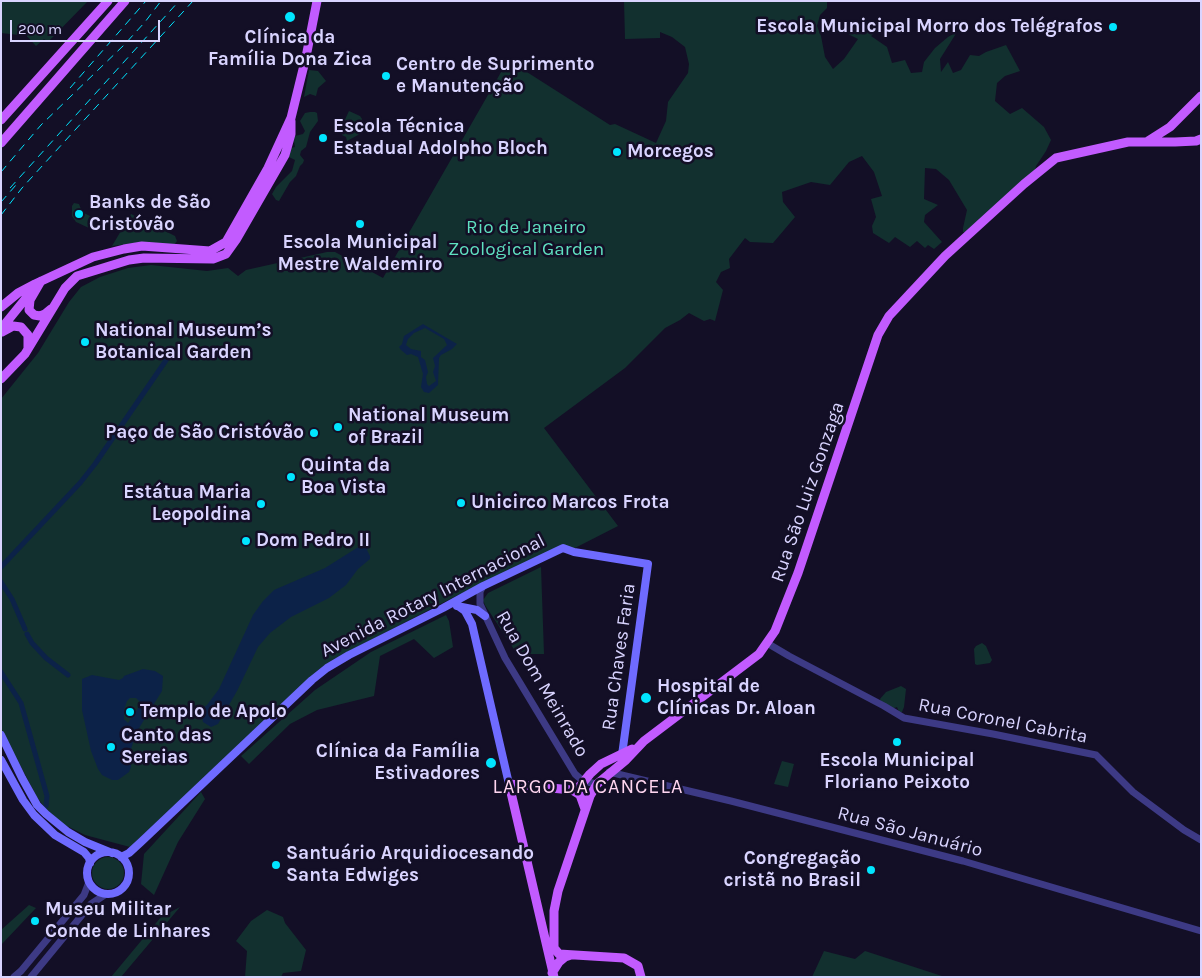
<!DOCTYPE html>
<html>
<head>
<meta charset="utf-8">
<style>
  body { margin:0 }
  #map { position:relative; width:1202px; height:978px; overflow:hidden; background:#130f26; font-family:Karla,sans-serif }
  canvas { display:block }
  .frame { position:absolute; inset:0; border:2px solid #d9d4ff; pointer-events:none }
  .scale { position:absolute; left:10px; top:20px; width:150px; height:22px; box-sizing:border-box; border:2px solid #d9d4ff; border-top:0; padding-left:6px; font-size:15px; line-height:18px; white-space:nowrap; color:#d9d4ff; -webkit-text-stroke:4px #130f26; paint-order:stroke }
</style>
</head>
<body>
<div id="map">
<canvas width="1202" height="978"></canvas>
<div class="frame"></div>
<div class="scale">200 m</div>
</div>
<script>
const c = document.querySelector('canvas').getContext('2d');
c.lineJoin = 'round';
function fill(path, color) { c.fillStyle = color; c.fill(path, 'evenodd'); }
const poly = rows => new Path2D(rows.map(r => 'M' + r).join(''));
function trace(path, color, width, dash) { c.strokeStyle = color; c.lineWidth = width; c.lineCap = dash ? 'butt' : 'round'; c.setLineDash(dash || []); c.stroke(path); }
function drawText(font, color, halo, rows, align = 'center') {
  c.font = font + ' Karla,sans-serif'; c.lineWidth = 5; c.setLineDash([]); c.textBaseline = 'middle'; c.strokeStyle = halo; c.fillStyle = color; for (const [text, x, y, turn = 0] of rows) {
    c.save(); c.translate(x, y); c.rotate((+turn || 0) * Math.PI / 180); c.textAlign = isNaN(turn) ? turn : align; if (halo) c.strokeText(text, 0, 0); c.fillText(text, 0, 0); c.restore();
  }
}
const green = poly([
  [1,1,88,1,48,42,44,39,36,46,23,32,19,31,19,35,1,33],
  [624,1,827,1,827,8,820,15,817,26,821,36,825,57,833,69,844,59,858,39,848,34,857,22,866,21,877,21,879,29,871,36,887,47,892,63,905,60,911,73,922,72,924,62,935,48,948,37,957,32,940,59,941,72,948,62,953,73,961,70,970,55,979,56,986,52,1006,45,1020,71,1005,76,997,83,995,101,1010,114,1022,108,1044,127,1051,140,1046,151,1036,166,1034,177,968,233,963,232,963,228,967,210,949,180,936,169,925,168,924,199,938,205,925,215,924,222,942,242,934,249,928,245,925,248,917,241,910,247,895,237,889,243,873,233,872,226,876,217,871,199,882,196,874,172,862,156,849,162,830,185,811,182,782,192,783,202,795,217,773,243,750,242,745,238,729,259,730,268,721,272,716,282,723,290,715,321,710,319,704,321,689,313,680,320,665,328,625,368,544,428,618,526,573,549,564,546,456,596,334,659,318,670,130,847,85,835,63,824,45,808,37,797,1,729,1,399,38,353,69,302,81,287,100,277,128,268,151,265,207,271,228,268,238,276,246,270,327,252,335,252,383,278,508,60,610,125,615,124,656,143,666,121,668,102,688,73,689,64,685,47,672,37,660,32,660,38,625,39],
  [309,70,318,71,326,81,318,88,316,96,310,94,304,97],
  [349,111,360,116,362,119,361,125,363,130,358,135,347,141,346,137,342,135,340,130],
  [310,112,315,112,317,113,318,121,310,132,306,147,301,151,300,155,304,160,303,163,300,166,296,176,290,182,279,201,276,200,272,194,276,187,292,171,295,160,289,157,291,148,295,147,294,141,295,136,303,134,305,131,300,121,305,113],
  [74,203,79,204,82,212,94,218,95,222,92,226,89,228,76,222,72,216,72,206],
  [131,214,175,236,177,241,174,245,142,242,112,246],
  [541,567,544,654,517,654,485,605,483,600,488,593],
  [446,615,449,621,453,647,434,658,414,639,380,656,374,696,317,710,290,724,249,764,241,756,315,690,371,652],
  [982,643,986,646,992,660,990,663,977,665,975,664,974,649,976,646],
  [901,686,906,689,904,707,902,712,899,712,897,707,892,709,881,702,880,699,886,692],
  [782,761,794,764,788,787,774,784],
  [201,792,205,799,178,842,154,895,141,884,144,854],
  '92 873a16 16 0 1 1 32 0a16 16 0 1 1-32 0Z',
  [29,905,36,908,1,945,1,930],
  [180,907,121,977,111,977,161,917],
  [267,910,283,917,285,923,306,950,301,971,283,973,281,977,245,977,247,951,236,941,251,921],
  [824,951,855,959,865,951,945,977,812,977]
]);
const water = poly([
  [423,324,457,344,452,349,441,355,439,358,438,385,429,393,424,392,421,387,423,374,418,357,411,354,407,355,401,350,399,347,402,344,404,336],
  [425,328,444,339,447,345,433,358,435,366,433,372,436,381,429,386,427,384,426,377,428,372,425,360,421,357,421,351,411,349,406,345,408,339,414,333],
  [360,546,369,547,367,550,370,556,370,559,358,569,346,585,329,598,291,617,270,633,258,647,237,691,218,724,211,727,203,722,201,709,207,705,219,689,253,615,263,601,274,590,325,568],
  [143,669,155,671,163,676,162,691,136,733,131,749,131,767,129,772,118,780,112,780,102,775,98,769,91,751,82,710,82,679,92,675,119,680,123,678,124,676],
  [130,698,136,698,140,702,137,710,128,723,124,719,124,710,127,701]
]);
const canal = poly([
  [1,567,80,483,95,464,171,353],
  [1,582,12,599,25,629],
  [27,634,32,643,46,658,68,675],
  [1,672,21,703,47,796,46,806]
]);
const tertiary = poly([
  [483,586,480,592,480,604,505,658,575,774,583,781,597,784],
  [767,643,789,656,884,706,904,718,993,734,1096,755,1133,792,1184,830,1201,840],
  [609,772,731,801,963,861,1201,931],
  [14,977,21,971,84,895,89,882],
  [31,977,91,904,106,894]
]);
const secondary = poly([
  [457,606,477,610,485,616],
  [458,606,465,611,472,624,509,784],
  [1,735,22,778,37,805,46,814,68,832,85,842,112,853],
  [1,760,23,800,34,815,55,835,84,852,89,858,90,863],
  '87 873a21 21 0 1 1 42 0a21 21 0 1 1-42 0Z',
  [121,857,129,853,141,842,312,680,327,668,349,655,443,608,483,586,563,548,574,552,648,564,622,755]
]);
const primary = poly([
  [1,120,108,1],
  [1148,141,1170,127,1201,96],
  [1,143,125,1],
  [41,281,30,300,29,310,34,315,40,316,45,314,51,309],
  [1,307,18,293,35,284,93,257,124,249,142,246,210,251,226,242,268,168,291,118,306,57,317,1],
  [1,329,31,292],
  [2,332,13,326,21,327,28,335,28,349],
  [1,379,25,354,65,288,77,276,129,260,144,258,213,259,226,254,236,240,285,155,291,134,291,121],
  [572,790,580,786,590,774,601,764,632,749],
  [552,973,559,962,565,957,571,955],
  [554,977,509,784,572,790,580,795,585,809],
  [641,977,638,966,624,958,559,954,554,948,554,911,558,891,590,796,597,784,626,760,644,741,759,654,775,631,798,573,878,335,889,316,945,256,1024,184,1056,158,1128,142,1175,142,1196,141,1201,139]
]);
const rail = poly([
  [70,88,146,1],
  [1,172,41,125,124,45,145,22,161,1],
  [10,188,179,1],
  [1,202,16,185],
  [1,215,22,188,193,1]
]);
const markers = [
  [290,17,6,"#00e5ff"],
  [1113,27,5,"#00e5ff"],
  [386,76,5,"#00e5ff"],
  [323,138,5,"#00e5ff"],
  [617,152,5,"#00e5ff"],
  [79,214,5,"#00e5ff"],
  [360,224,5,"#00e5ff"],
  [85,342,5,"#00e5ff"],
  [338,427,5,"#00e5ff"],
  [314,433,5,"#00e5ff"],
  [291,477,5,"#00e5ff"],
  [461,503,5,"#00e5ff"],
  [261,504,5,"#00e5ff"],
  [246,541,5,"#00e5ff"],
  [646,698,6,"#00e5ff"],
  [130,712,5,"#00e5ff"],
  [897,742,5,"#00e5ff"],
  [111,747,5,"#00e5ff"],
  [491,763,6,"#00e5ff"],
  [276,865,5,"#00e5ff"],
  [871,870,5,"#00e5ff"],
  [35,921,5,"#00e5ff"]
];
const poiNames = [
  ["Escola Municipal Morro dos Telégrafos",1103,27,"right"],
  ["Clínica da",290,38,"center"],
  ["Família Dona Zica",290,60,"center"],
  ["Centro de Suprimento",396,65],
  ["e Manutenção",396,87],
  ["Escola Técnica",333,127],
  ["Estadual Adolpho Bloch",333,149],
  ["Morcegos",627,152],
  ["Banks de São",89,203],
  ["Cristóvão",89,225],
  ["Escola Municipal",360,243,"center"],
  ["Mestre Waldemiro",360,265,"center"],
  ["National Museum’s",95,331],
  ["Botanical Garden",95,353],
  ["National Museum",348,416],
  ["of Brazil",348,438],
  ["Paço de São Cristóvão",304,433,"right"],
  ["Quinta da",301,466],
  ["Boa Vista",301,488],
  ["Estátua Maria",251,493,"right"],
  ["Leopoldina",251,515,"right"],
  ["Unicirco Marcos Frota",471,503],
  ["Dom Pedro II",256,541],
  ["Hospital de",657,687],
  ["Clínicas Dr. Aloan",657,709],
  ["Templo de Apolo",140,712],
  ["Canto das",121,736],
  ["Sereias",121,758],
  ["Clínica da Família",480,752,"right"],
  ["Estivadores",480,774,"right"],
  ["Escola Municipal",897,761,"center"],
  ["Floriano Peixoto",897,783,"center"],
  ["Santuário Arquidiocesando",286,854],
  ["Santa Edwiges",286,876],
  ["Congregação",861,859,"right"],
  ["cristã no Brasil",861,881,"right"],
  ["Museu Militar",45,910],
  ["Conde de Linhares",45,932]
];
const parkNames = [
  ["Rio de Janeiro",526,228],
  ["Zoological Garden",526,250]
];
const streetNames = [
  ["Rua São Luiz Gonzaga",808,492,-71],
  ["Avenida Rotary Internacional",433,596,-27],
  ["Rua Chaves Faria",619,657,-82],
  ["Rua Dom Meinrado",542,684,60],
  ["Rua Coronel Cabrita",1003,721,11],
  ["Rua São Januário",910,832,15]
];
const neighbourhoodNames = [
  ["LARGO DA CANCELA",588,787]
];
fill(green, '#12302f');
fill(water, '#0c2248');
trace(canal, '#0c2248', 5);
trace(tertiary, '#3d3a85', 7);
trace(secondary, '#6f6bff', 8);
trace(primary, '#c25bff', 9);
trace(rail, '#00e5ff', 1, [8, 6]);
for (const [x, y, r, color] of markers) { const dot = new Path2D(); dot.arc(x, y, r, 0, 2 * Math.PI); c.fillStyle = color; c.fill(dot); trace(dot, '#130f26', 2); }
drawText('bold 19px', '#d9d4ff', '#130f26', poiNames, 'left');
drawText('19px', '#5fe0c0', '#130f26', parkNames);
drawText('19px', '#d9d4ff', '#130f26', streetNames);
c.letterSpacing = '1px';
drawText('20px', '#ffd6f0', '#130f26', neighbourhoodNames);
c.letterSpacing = '0px';
</script>
</body>
</html>
